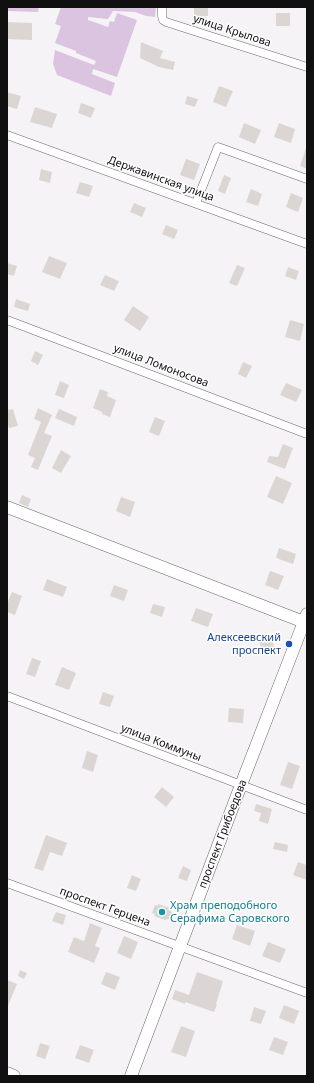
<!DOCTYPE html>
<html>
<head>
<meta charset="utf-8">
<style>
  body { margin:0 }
  #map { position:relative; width:314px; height:1083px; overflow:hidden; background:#f6f3f7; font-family:"Noto Sans",sans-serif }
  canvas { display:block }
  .frame { position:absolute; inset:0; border:8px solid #111011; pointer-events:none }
</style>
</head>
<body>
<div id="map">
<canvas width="314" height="1083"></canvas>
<div class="frame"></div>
</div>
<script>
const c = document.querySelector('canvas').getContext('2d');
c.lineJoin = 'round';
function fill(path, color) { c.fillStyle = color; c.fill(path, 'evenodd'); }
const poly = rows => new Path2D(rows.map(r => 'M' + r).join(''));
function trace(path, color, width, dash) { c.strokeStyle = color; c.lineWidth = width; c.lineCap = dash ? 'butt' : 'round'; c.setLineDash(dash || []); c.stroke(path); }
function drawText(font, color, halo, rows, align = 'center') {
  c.font = font + ' "Noto Sans",sans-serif'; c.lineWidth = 3; c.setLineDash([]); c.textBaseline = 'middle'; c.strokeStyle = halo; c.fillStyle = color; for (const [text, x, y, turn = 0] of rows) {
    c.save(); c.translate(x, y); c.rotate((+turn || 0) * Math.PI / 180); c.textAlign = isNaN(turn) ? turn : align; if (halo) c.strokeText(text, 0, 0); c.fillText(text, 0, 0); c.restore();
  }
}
const green = poly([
  [7,7,39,7,38,12,7,11],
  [61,7,156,7,155,17,146,16,135,12,113,11,108,19,88,17,88,20,108,27,110,21,114,22,117,13,137,20,117,77,93,69,92,74,115,83,111,96,57,75,53,64,55,50,94,65,96,61,76,53,76,51,55,43,61,26,55,24]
]);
const building = poly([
  [194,7,208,7,208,16,194,16],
  [276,13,290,13,290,26,276,26],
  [7,22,32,23,32,40,7,39],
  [141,42,163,51,160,58,175,62,173,70,159,67,140,58],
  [219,86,233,91,226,107,213,102],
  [7,92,21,96,17,109,7,106],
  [187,96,198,99,195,107,185,104],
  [81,103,95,108,91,118,78,113],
  [35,107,57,114,52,128,30,122],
  [244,123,261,130,255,144,239,137],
  [279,123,295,129,291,143,274,137],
  [306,148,307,149,307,169,300,166],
  [186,159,200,164,194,180,180,175],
  [41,169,52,172,50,183,39,180],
  [224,175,231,178,225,194,218,191],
  [80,182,93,186,89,197,76,193],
  [251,189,262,194,258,206,246,202],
  [291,193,303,198,298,212,286,207],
  [134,203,146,208,142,217,130,212],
  [166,225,178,230,174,239,162,234],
  [49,256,67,263,60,279,42,272],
  [7,263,17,266,14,276,7,274],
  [237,265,245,268,237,286,229,283],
  [288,267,299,271,296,280,285,276],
  [105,275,119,281,114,291,100,285],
  [16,299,30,304,28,311,14,307],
  [133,306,149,317,140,331,124,320],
  [290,320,304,324,300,341,285,337],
  [35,351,43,355,38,365,31,361],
  [243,362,252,366,246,378,238,374],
  [60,381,69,385,64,398,55,395],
  [286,383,302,390,296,402,280,395],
  [100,389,108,392,107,396,116,400,110,417,102,414,102,412,93,408],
  [38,408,52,415,44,433,52,436,38,470,31,467,35,458,28,455,41,422,34,419],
  [13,409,18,426,9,428,7,420,7,410],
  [59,409,77,417,74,426,55,418],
  [155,417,165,421,159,436,149,432],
  [283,444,293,448,285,469,267,462,269,456,278,457],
  [61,450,71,456,61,473,52,468],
  [276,476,292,483,283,504,267,497],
  [22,495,31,499,28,507,19,503],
  [121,497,135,502,130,517,116,511],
  [279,548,296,554,293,564,276,558],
  [270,571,284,576,278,590,265,585],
  [47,579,67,587,63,597,43,590],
  [114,585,128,590,124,601,110,596],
  [12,592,22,596,15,615,7,612,7,604],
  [153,604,165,607,162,617,150,613],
  [196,608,213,614,208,627,191,621],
  [271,637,274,646,263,651,259,642],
  [32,658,41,661,35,677,26,674],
  [62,667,76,673,69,690,55,685],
  [103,692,114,696,110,707,99,704],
  [229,708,244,709,243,723,228,722],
  [87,751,98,755,93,772,82,768],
  [288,762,300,766,292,789,280,785],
  [162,787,174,797,166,807,154,797],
  [256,804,272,809,268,824,259,821,261,813,254,811],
  [46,835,67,843,62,856,50,852,43,871,34,868],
  [275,842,288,845,287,852,273,849],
  [298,862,307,865,307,880,293,875],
  [183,866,191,870,187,881,178,878],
  [132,875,141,879,136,891,127,888],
  [158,904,170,908,172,913,171,918,165,920,154,916,155,914,152,913,155,905,158,906],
  [56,912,66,915,63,925,52,921],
  [90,923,102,928,95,946,100,948,94,963,68,952,74,937,84,941],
  [237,925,255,931,250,946,232,939],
  [124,936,138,942,131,959,117,953],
  [268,942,286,949,280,963,262,956],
  [20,970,27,973,24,979,18,976],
  [106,972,120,977,115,990,101,984],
  [197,972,223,981,216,1004,217,1005,214,1012,185,1002,185,1004,172,999,175,990,189,995],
  [7,980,17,984,7,1008],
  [284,1005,299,1011,294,1024,279,1018],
  [254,1007,266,1011,261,1024,250,1021],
  [181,1026,195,1031,186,1057,171,1052],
  [274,1037,288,1042,283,1055,269,1050],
  [40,1043,50,1046,45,1059,36,1056],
  [80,1045,94,1050,89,1063,75,1058]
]);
const street = poly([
  [162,7,162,16,163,20,166,22,307,67],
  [7,135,307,244],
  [196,203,218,147,307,179],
  [7,320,307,434],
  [7,696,307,810],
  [7,883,307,993]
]);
const secondary = poly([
  [7,507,304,622],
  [7,1073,14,1076],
  [131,1076,241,785,307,614]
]);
const markers = [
  [289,644,4,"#1a4fb4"],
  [162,912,4,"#0f9aa8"]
];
const streetNames = [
  ["улица Крылова",232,31,18],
  ["Державинская улица",161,179,20],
  ["улица Ломоносова",161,366,21],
  ["улица Коммуны",161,743,21],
  ["проспект Грибоедова",223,834,-69],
  ["проспект Герцена",105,907,20]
];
const transitNames = [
  ["Алексеевский",281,638],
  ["проспект",281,651]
];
const cultureNames = [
  ["Храм преподобного",170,906],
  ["Серафима Саровского",170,919]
];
fill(green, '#dbc4e0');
fill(building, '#dbd6d3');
trace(street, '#6c696d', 9);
trace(secondary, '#6c696d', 13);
trace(street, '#fff', 8);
trace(secondary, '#fff', 12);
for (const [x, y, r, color] of markers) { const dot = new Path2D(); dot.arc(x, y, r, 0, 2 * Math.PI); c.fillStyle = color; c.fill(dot); trace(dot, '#fff', 1.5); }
drawText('11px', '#111011', '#fff', streetNames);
drawText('11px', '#164399', '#fff', transitNames, 'right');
drawText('11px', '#0d838f', '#fff', cultureNames, 'left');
</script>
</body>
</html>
